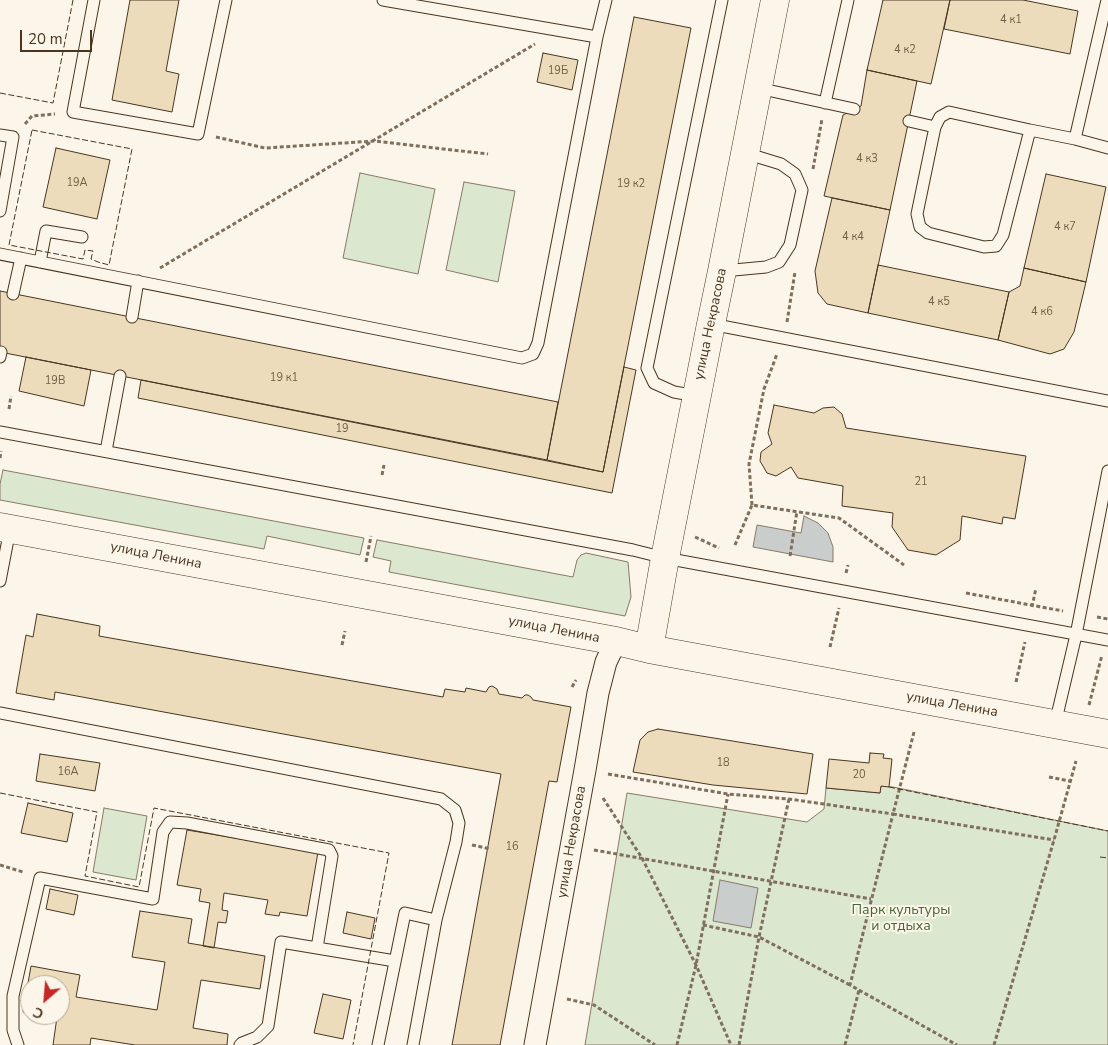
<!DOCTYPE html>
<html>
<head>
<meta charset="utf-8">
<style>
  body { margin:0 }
  #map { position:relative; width:1108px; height:1045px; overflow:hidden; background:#fbf6e9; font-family:"Nunito Sans",sans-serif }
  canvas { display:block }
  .north { position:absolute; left:20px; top:975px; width:50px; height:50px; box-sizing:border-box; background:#fbf6e9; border:1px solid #b4a999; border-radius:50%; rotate:207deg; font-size:14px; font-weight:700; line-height:20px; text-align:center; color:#4a3520 }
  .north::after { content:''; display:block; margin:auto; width:18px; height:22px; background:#c62828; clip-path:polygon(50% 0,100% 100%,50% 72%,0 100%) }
  .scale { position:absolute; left:20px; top:30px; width:72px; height:22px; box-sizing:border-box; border:2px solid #4a3520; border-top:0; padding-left:6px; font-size:15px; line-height:18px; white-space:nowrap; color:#4a3520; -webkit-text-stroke:4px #fbf6e9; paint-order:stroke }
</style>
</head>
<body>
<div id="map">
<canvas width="1108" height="1045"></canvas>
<div class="north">С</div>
<div class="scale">20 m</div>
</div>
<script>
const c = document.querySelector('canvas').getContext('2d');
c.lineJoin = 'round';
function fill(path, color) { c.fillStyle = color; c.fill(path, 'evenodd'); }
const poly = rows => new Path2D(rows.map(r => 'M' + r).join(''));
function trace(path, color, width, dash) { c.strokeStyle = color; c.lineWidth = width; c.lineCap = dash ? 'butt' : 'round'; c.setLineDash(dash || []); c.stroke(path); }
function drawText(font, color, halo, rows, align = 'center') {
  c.font = font + ' "Nunito Sans",sans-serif'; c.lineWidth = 4; c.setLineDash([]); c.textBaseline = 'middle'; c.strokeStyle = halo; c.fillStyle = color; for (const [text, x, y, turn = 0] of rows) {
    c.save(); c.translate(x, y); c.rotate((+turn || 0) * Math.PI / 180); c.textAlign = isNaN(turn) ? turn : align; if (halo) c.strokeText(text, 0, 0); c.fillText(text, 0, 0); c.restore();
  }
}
const green = poly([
  [360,173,435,189,418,274,343,258,360,173],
  [464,182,515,191,498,282,446,270,464,182],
  [3,470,364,538,360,555,267,536,264,549,0,500,0,484,3,470],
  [377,540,573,577,577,560,581,555,586,553,628,562,631,597,625,616,389,572,391,561,373,557,377,540],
  [881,786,893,787,1108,831,1108,1045,585,1045,627,793,807,822,824,809,826,788,880,793,881,786],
  [104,808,147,816,136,880,93,872,104,808]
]);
const water = poly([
  [804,516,818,523,828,533,833,547,833,562,753,547,757,525,801,533,804,516],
  [720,880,758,888,751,928,713,921,720,880]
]);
const building = poly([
  [130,0,179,0,166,71,179,74,172,112,112,100,130,0],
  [883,0,950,0,931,84,867,70,883,0],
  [950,0,1023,0,1078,11,1070,54,944,29,950,0],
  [634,17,691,28,603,472,547,460,634,17],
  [543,53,578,60,572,90,537,82,543,53],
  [867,70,917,81,890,210,824,196,843,115,861,106,867,70],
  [56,148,110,160,97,219,43,207,56,148],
  [1046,174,1106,187,1086,282,1024,268,1046,174],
  [832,198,890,210,868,313,827,304,818,293,815,271,832,198],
  [878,265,1009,292,998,340,868,313,878,265],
  [1024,268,1086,282,1074,332,1064,349,1050,354,998,340,1009,292,1020,286,1024,268],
  [0,291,558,402,547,460,0,352,0,291],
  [26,357,91,370,84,406,19,391,26,357],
  [624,367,636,370,612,493,138,398,141,380,603,472,624,367],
  [774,405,814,413,823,408,834,407,842,414,846,428,1026,456,1015,519,1003,517,1002,524,962,516,960,540,936,555,908,550,892,527,893,513,842,506,843,486,798,478,791,467,776,476,767,473,760,461,761,452,772,444,768,433,774,405],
  [37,614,100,626,99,636,443,697,445,689,465,692,466,688,486,692,489,687,492,686,497,689,499,694,522,698,525,695,528,695,531,697,533,700,571,707,557,782,549,781,500,1045,452,1045,501,774,55,692,54,700,16,693,26,635,33,637,37,614],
  [658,729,813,754,807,794,713,785,633,772,640,740,648,732,658,729],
  [870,753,884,754,883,758,892,759,889,787,881,786,880,793,826,788,829,759,869,763,870,753],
  [40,754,100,763,95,791,36,781,40,754],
  [28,803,73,813,67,842,21,833,28,803],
  [187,830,318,852,307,916,280,912,279,916,265,914,268,900,224,893,222,910,228,911,226,923,218,922,214,948,203,946,210,903,199,901,201,889,177,885,187,830],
  [50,889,78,895,74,915,46,909,50,889],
  [140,911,192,919,188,943,265,956,260,989,201,980,193,1028,228,1034,227,1045,135,1045,91,1038,90,1045,53,1045,57,1017,43,1015,60,1015,60,985,30,985,30,1013,23,1012,31,966,80,975,76,997,157,1010,165,962,132,957,140,911],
  [347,912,375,918,371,939,343,933,347,912],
  [323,994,351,1000,343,1039,314,1033,323,994]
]);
const path = poly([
  [25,124,32,116,55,114],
  [216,137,265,148,374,141,488,154],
  [813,169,822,119],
  [160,268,535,44],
  [787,322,795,272],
  [9,409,11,396],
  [0,458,1,451],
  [382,475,384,465],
  [752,505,749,464,764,389,777,354],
  [695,537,719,548],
  [735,545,752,505,839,518,904,565],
  [790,556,797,511],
  [366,562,371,536],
  [846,573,848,565],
  [966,593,1063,611],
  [1032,607,1036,588],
  [1097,617,1108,619],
  [342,645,345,631],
  [830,647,839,608],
  [1016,682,1025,642],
  [572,687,576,680],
  [1089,705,1102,655],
  [914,732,893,814,1054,840],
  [608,774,728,794,789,799,893,814,850,985,957,1045],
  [1049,777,1069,781],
  [603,798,642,858,696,965,731,1045],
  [472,845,491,849],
  [594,850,871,899],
  [0,865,23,872],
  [703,925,759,937,850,985],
  [567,999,594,1005,655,1045],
  [677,1045,696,965,728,794],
  [739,1045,759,937,789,799],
  [845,1045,859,990],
  [994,1045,1054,840,1076,761]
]);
const lane = poly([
  [94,0,73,112,198,134,226,0],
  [383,0,597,37],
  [1107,0,1075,139,1108,148],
  [758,88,854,109],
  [825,103,848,0],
  [909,121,935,127],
  [1030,130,949,112,940,117,935,127,917,214,920,227,928,233,984,247,996,246,1003,235,1030,130,1075,139],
  [0,135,13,137,0,211],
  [0,254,522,358,533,354,538,343,597,37,606,0],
  [40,262,46,231,82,237],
  [723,271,766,267,779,262,790,245,802,190,795,174,781,164,745,153],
  [13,294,21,258],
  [132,317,138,281],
  [711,324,1108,401],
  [0,357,1,352],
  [697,396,674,392,654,383,647,368,722,0],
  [0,432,633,550,665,558,1108,640],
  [106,451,120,376],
  [0,581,10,529],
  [0,713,441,799,455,810,459,823,456,842,436,920,413,1045],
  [1055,724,1076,635,1108,471],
  [18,1045,13,1030,13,996,40,878,153,899,163,832,170,822,187,823,329,850,332,856,317,948],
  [240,1045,242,1043,257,1037,268,1026,281,942,395,961],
  [378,1045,405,913,436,920]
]);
const street = poly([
  [535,1045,585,770,598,693,606,662,616,641]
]);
const secondary = poly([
  [0,527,616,641,649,649,1108,734],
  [649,649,665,558,711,324,722,271,775,0]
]);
const fence = poly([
  [0,93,53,103,73,0],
  [32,130,132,149,109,265,98,262,91,259,93,251,85,250,83,259,9,245,32,130],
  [889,787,1108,831],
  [0,793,97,812,85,876,139,887,154,808,389,853,353,1045],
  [1100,857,1108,858]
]);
const numberNames = [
  ["4 к1",1011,20],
  ["4 к2",905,50],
  ["19Б",558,71],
  ["4 к3",867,159],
  ["19А",77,183],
  ["19 к2",631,184],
  ["4 к7",1065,227],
  ["4 к4",853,237],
  ["4 к5",939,302],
  ["4 к6",1042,312],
  ["19 к1",284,378],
  ["19В",55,381],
  ["19",342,429],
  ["21",921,482],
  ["18",723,763],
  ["16А",68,772],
  ["20",859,775],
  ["16",512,847]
];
const streetNames = [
  ["улица Некрасова",711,324,-78],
  ["улица Ленина",156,556,11],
  ["улица Ленина",554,630,11],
  ["улица Ленина",952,705,10],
  ["улица Некрасова",572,842,-80]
];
const parkNames = [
  ["Парк культуры",901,911],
  ["и отдыха",901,927]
];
fill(green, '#dce7d0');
trace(green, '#887966', 1);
fill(water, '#c9cecd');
trace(water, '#887966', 1);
fill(building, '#ecdcbc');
trace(building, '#4a3520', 1);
trace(lane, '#4a3520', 13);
trace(street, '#4a3520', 23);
trace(secondary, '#4a3520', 29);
trace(path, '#7f6f5c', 3, [4, 2.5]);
trace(lane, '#fbf6e9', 11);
trace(street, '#fbf6e9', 21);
trace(secondary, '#fbf6e9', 28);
trace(fence, '#4a3520', 1, [6, 2.5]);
drawText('11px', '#725f47', null, numberNames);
drawText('14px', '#4a3520', '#fbf6e9', streetNames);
drawText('14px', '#436837', '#fbf6e9', parkNames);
</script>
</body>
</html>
